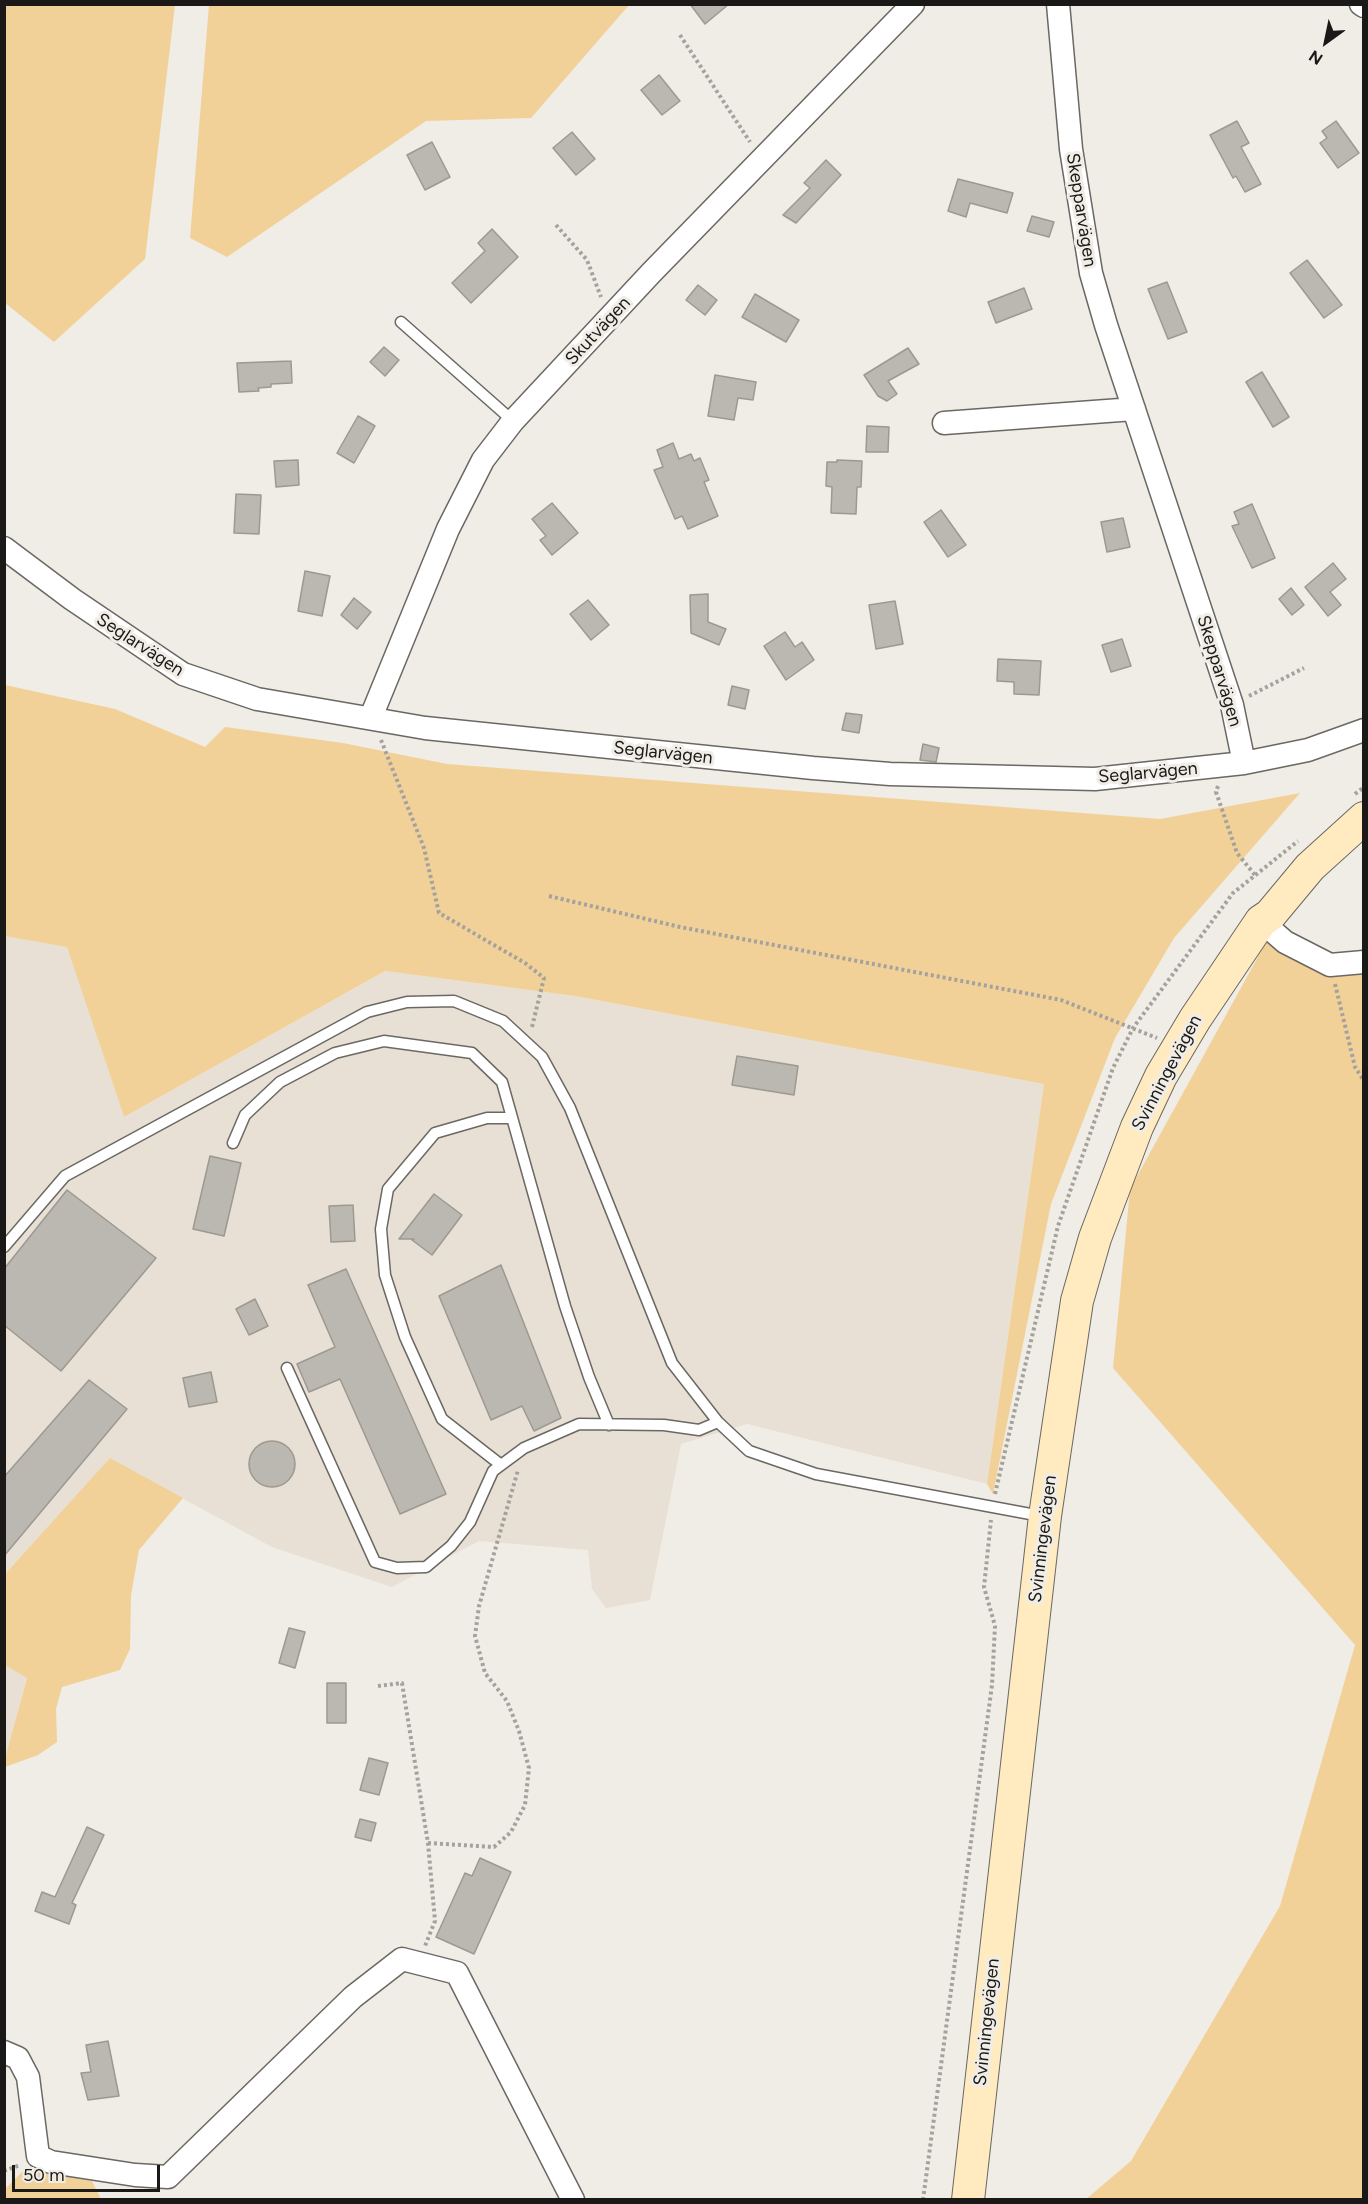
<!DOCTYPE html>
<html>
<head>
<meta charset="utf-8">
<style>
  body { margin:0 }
  #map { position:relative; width:1368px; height:2204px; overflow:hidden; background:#f0ece6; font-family:Figtree,sans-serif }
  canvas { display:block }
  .frame { position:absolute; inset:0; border:6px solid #1a1917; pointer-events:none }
  .north { position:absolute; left:1296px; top:12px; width:60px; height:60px; -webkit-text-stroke:4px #f0ece6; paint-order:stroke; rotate:213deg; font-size:16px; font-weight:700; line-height:24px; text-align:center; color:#1a1917 }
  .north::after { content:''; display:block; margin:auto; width:21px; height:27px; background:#1a1917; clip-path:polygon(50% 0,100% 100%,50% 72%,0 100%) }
  .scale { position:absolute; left:12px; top:2165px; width:148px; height:27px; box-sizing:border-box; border:3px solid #1a1917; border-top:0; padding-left:8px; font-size:18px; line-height:21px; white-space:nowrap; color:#1a1917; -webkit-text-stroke:4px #f0ece6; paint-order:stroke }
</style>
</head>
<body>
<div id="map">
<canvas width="1368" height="2204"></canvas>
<div class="frame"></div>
<div class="north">N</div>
<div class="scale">50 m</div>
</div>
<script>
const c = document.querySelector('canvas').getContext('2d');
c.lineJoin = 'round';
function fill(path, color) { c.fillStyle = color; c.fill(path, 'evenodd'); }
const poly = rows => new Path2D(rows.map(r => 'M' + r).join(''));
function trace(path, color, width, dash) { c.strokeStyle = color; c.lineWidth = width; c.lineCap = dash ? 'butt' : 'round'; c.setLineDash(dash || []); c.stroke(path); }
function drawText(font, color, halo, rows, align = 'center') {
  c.font = font + ' Figtree,sans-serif'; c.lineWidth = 6; c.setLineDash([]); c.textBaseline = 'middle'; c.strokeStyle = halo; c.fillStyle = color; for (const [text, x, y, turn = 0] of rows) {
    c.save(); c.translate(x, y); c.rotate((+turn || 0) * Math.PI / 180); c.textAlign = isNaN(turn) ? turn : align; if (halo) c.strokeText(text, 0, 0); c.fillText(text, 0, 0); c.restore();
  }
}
const built = poly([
  [5,936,67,946,124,1117,385,971,575,996,1044,1084,987,1484,747,1424,681,1444,650,1600,606,1608,592,1589,588,1550,479,1541,392,1587,272,1547,110,1459,5,1574],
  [5,1665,27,1677,5,1758]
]);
const green = poly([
  [4,5,175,5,145,259,54,342,5,303],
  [209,5,209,4,629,5,531,118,426,121,227,257,190,238],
  [5,685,115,709,205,747,225,727,343,743,447,764,1160,819,1300,793,1174,938,1115,1038,1051,1204,993,1494,987,1484,1044,1084,575,996,385,971,124,1117,67,947,5,936],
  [1269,937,1344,960,1363,948,1363,2199,1085,2200,1131,2161,1280,1906,1355,1645,1113,1368,1130,1189],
  [110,1458,183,1498,139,1550,131,1595,130,1649,120,1670,62,1687,56,1709,57,1742,38,1755,5,1767,5,1758,27,1678,5,1665,5,1574],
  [26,2168,92,2181,101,2199,5,2199,4,2190]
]);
const building = poly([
  [690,4,729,4,705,24,690,4],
  [659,75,680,101,662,115,641,90,659,75],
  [1237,121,1249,143,1241,147,1261,184,1245,192,1236,176,1233,178,1210,135,1237,121],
  [1336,121,1359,153,1338,168,1320,143,1327,138,1322,131,1336,121],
  [572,132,595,159,576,175,553,148,572,132],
  [432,142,450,177,425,190,407,155,432,142],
  [826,160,841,175,796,223,783,215,810,188,804,183,826,160],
  [958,179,1013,193,1007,213,970,203,966,217,948,211,958,179],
  [1032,216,1054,222,1049,237,1027,231,1032,216],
  [492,229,518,257,471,303,452,283,485,251,478,243,492,229],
  [1307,260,1342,305,1324,318,1290,273,1307,260],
  [1167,282,1187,332,1168,339,1148,289,1167,282],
  [698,285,717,300,705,315,686,300,698,285],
  [1024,288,1032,309,996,323,988,302,1024,288],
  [755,294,799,320,786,342,742,317,755,294],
  [384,347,399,360,385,376,370,362,384,347],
  [908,348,919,364,888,381,897,394,887,401,878,396,864,375,908,348],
  [291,361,292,383,271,384,271,387,258,388,259,391,239,392,237,363,291,361],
  [1262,372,1289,417,1273,427,1246,382,1262,372],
  [715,375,756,382,753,400,738,398,734,420,708,416,715,375],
  [358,416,375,426,354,463,337,453,358,416],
  [867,426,889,427,888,452,866,452,867,426],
  [673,443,679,459,691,454,694,461,700,458,709,480,704,482,718,516,688,529,682,516,675,519,654,470,663,467,657,450,673,443],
  [298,460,299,485,276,487,274,461,298,460],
  [837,460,862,461,861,487,857,487,856,514,831,513,832,487,826,486,827,462,837,462,837,460],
  [236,494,261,495,259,534,234,533,236,494],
  [552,503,578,533,552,555,540,540,546,536,532,519,552,503],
  [1252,504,1275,558,1252,568,1232,526,1239,524,1234,512,1252,504],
  [941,510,966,545,948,557,924,522,941,510],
  [1123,518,1130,547,1107,552,1101,522,1123,518],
  [1333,563,1346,579,1330,592,1341,605,1328,616,1305,587,1333,563],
  [305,571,330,576,322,616,298,611,305,571],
  [1291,588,1304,605,1292,615,1279,599,1291,588],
  [708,594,708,622,726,629,719,645,691,633,690,595,708,594],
  [354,598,371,612,357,629,341,615,354,598],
  [588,600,609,625,591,640,570,614,588,600],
  [895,601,903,644,876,649,869,605,895,601],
  [785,632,795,647,802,642,814,660,786,680,764,646,785,632],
  [1122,639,1131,666,1111,672,1102,645,1122,639],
  [998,659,1041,661,1039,695,1014,694,1014,682,997,681,998,659],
  [732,686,749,690,745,709,728,705,732,686],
  [846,713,862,715,859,733,842,730,846,713],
  [923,744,939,748,936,762,920,760,923,744],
  [737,1056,798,1066,794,1095,732,1085,737,1056],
  [210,1156,241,1163,224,1236,193,1229,210,1156],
  [67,1190,156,1258,61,1371,4,1325,4,1269,67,1190],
  [434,1194,462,1215,432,1255,412,1240,414,1239,399,1239,434,1194],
  [353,1205,355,1241,331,1242,329,1206,353,1205],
  [501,1265,561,1418,534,1431,522,1406,491,1420,439,1296,501,1265],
  [346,1269,446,1494,400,1514,340,1379,309,1392,297,1364,335,1347,308,1285,346,1269],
  [255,1299,268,1326,249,1335,236,1309,255,1299],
  [211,1372,217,1402,189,1407,183,1378,211,1372],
  [89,1380,127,1409,4,1556,4,1477,89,1380],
  '249 1464a23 23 0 1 1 46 0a23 23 0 1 1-46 0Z',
  [289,1628,305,1632,295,1668,279,1663,289,1628],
  [327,1683,346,1683,346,1723,327,1723,327,1683],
  [369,1758,388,1763,379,1795,360,1790,369,1758],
  [360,1819,376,1823,371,1841,355,1837,360,1819],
  [87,1827,104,1835,72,1903,76,1905,69,1924,35,1911,42,1892,55,1897,87,1827],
  [480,1858,511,1872,474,1954,436,1937,465,1873,472,1876,480,1858],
  [108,2041,119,2096,88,2100,81,2073,91,2072,86,2045,108,2041]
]);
const path = poly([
  [680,35,750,142],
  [556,225,587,260,601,297],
  [1249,696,1304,668],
  [381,740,424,848,439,913,525,963,544,978,532,1027],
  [1218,786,1216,792,1237,853,1255,875],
  [1355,794,1364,787],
  [549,896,680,927,1061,1000,1157,1038],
  [1335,984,1355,1067,1364,1081],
  [995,1494,1058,1226,1113,1068,1133,1028,1233,893,1298,841],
  [378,1686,402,1683,428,1843,435,1921,425,1946],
  [428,1843,494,1847,511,1832,525,1805,529,1768,519,1731,507,1701,485,1673,475,1636,479,1606,518,1470],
  [4,2171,20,2165],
  [923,2200,992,1685,995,1626,984,1587,991,1520]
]);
const lane = poly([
  [401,322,513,421],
  [233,1143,245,1115,280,1082,335,1053,384,1041,472,1053,502,1082,565,1306,589,1377,609,1425],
  [4,1247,65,1176,367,1012,407,1002,454,1001,503,1021,542,1057,570,1108,672,1363,718,1422,749,1451,816,1474,1041,1516],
  [287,1368,375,1562,397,1568,426,1567,451,1546,470,1522,493,1471,524,1448,579,1424,664,1425,699,1430,718,1422],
  [501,1465,442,1419,405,1337,385,1275,381,1229,388,1189,435,1133,487,1118,511,1118]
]);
const street = poly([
  [1058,4,1071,149,1091,273,1106,325,1232,705,1244,763],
  [1361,4,1364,6],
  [944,423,1134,409],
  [4,548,72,599,183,674,257,699,425,728,813,768,890,774,1095,779,1244,763,1308,750,1364,730],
  [371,717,448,529,483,460,513,421,652,272,913,4],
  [1261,921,1285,942,1330,965,1364,962],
  [4,2052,18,2058,28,2077,38,2156,51,2162,135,2175,168,2177,353,1997,402,1959,457,1973,573,2200]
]);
const secondary = poly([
  [968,2200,1045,1516,1077,1301,1095,1238,1137,1127,1161,1076,1195,1019,1261,921,1270,915,1310,867,1364,818]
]);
const streetNames = [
  ["Skepparvägen",1081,210,81],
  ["Skutvägen",598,331,-47],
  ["Seglarvägen",140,645,33],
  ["Skepparvägen",1219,671,73],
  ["Seglarvägen",663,753,6],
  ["Seglarvägen",1148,773,-5],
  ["Svinningevägen",1167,1073,-62],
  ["Svinningevägen",1043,1539,-83],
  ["Svinningevägen",987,2022,-84]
];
fill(built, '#e8e0d4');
fill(green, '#f2d198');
fill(building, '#bbb8b2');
trace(building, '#9c9993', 1.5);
trace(lane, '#6b6863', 13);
trace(street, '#6b6863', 25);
trace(secondary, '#6b6863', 34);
trace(path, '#a5a29d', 4, [3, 3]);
trace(lane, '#fff', 10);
trace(street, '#fff', 22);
trace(secondary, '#ffebbf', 32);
drawText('18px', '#1a1917', '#f0ece6', streetNames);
</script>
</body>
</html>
